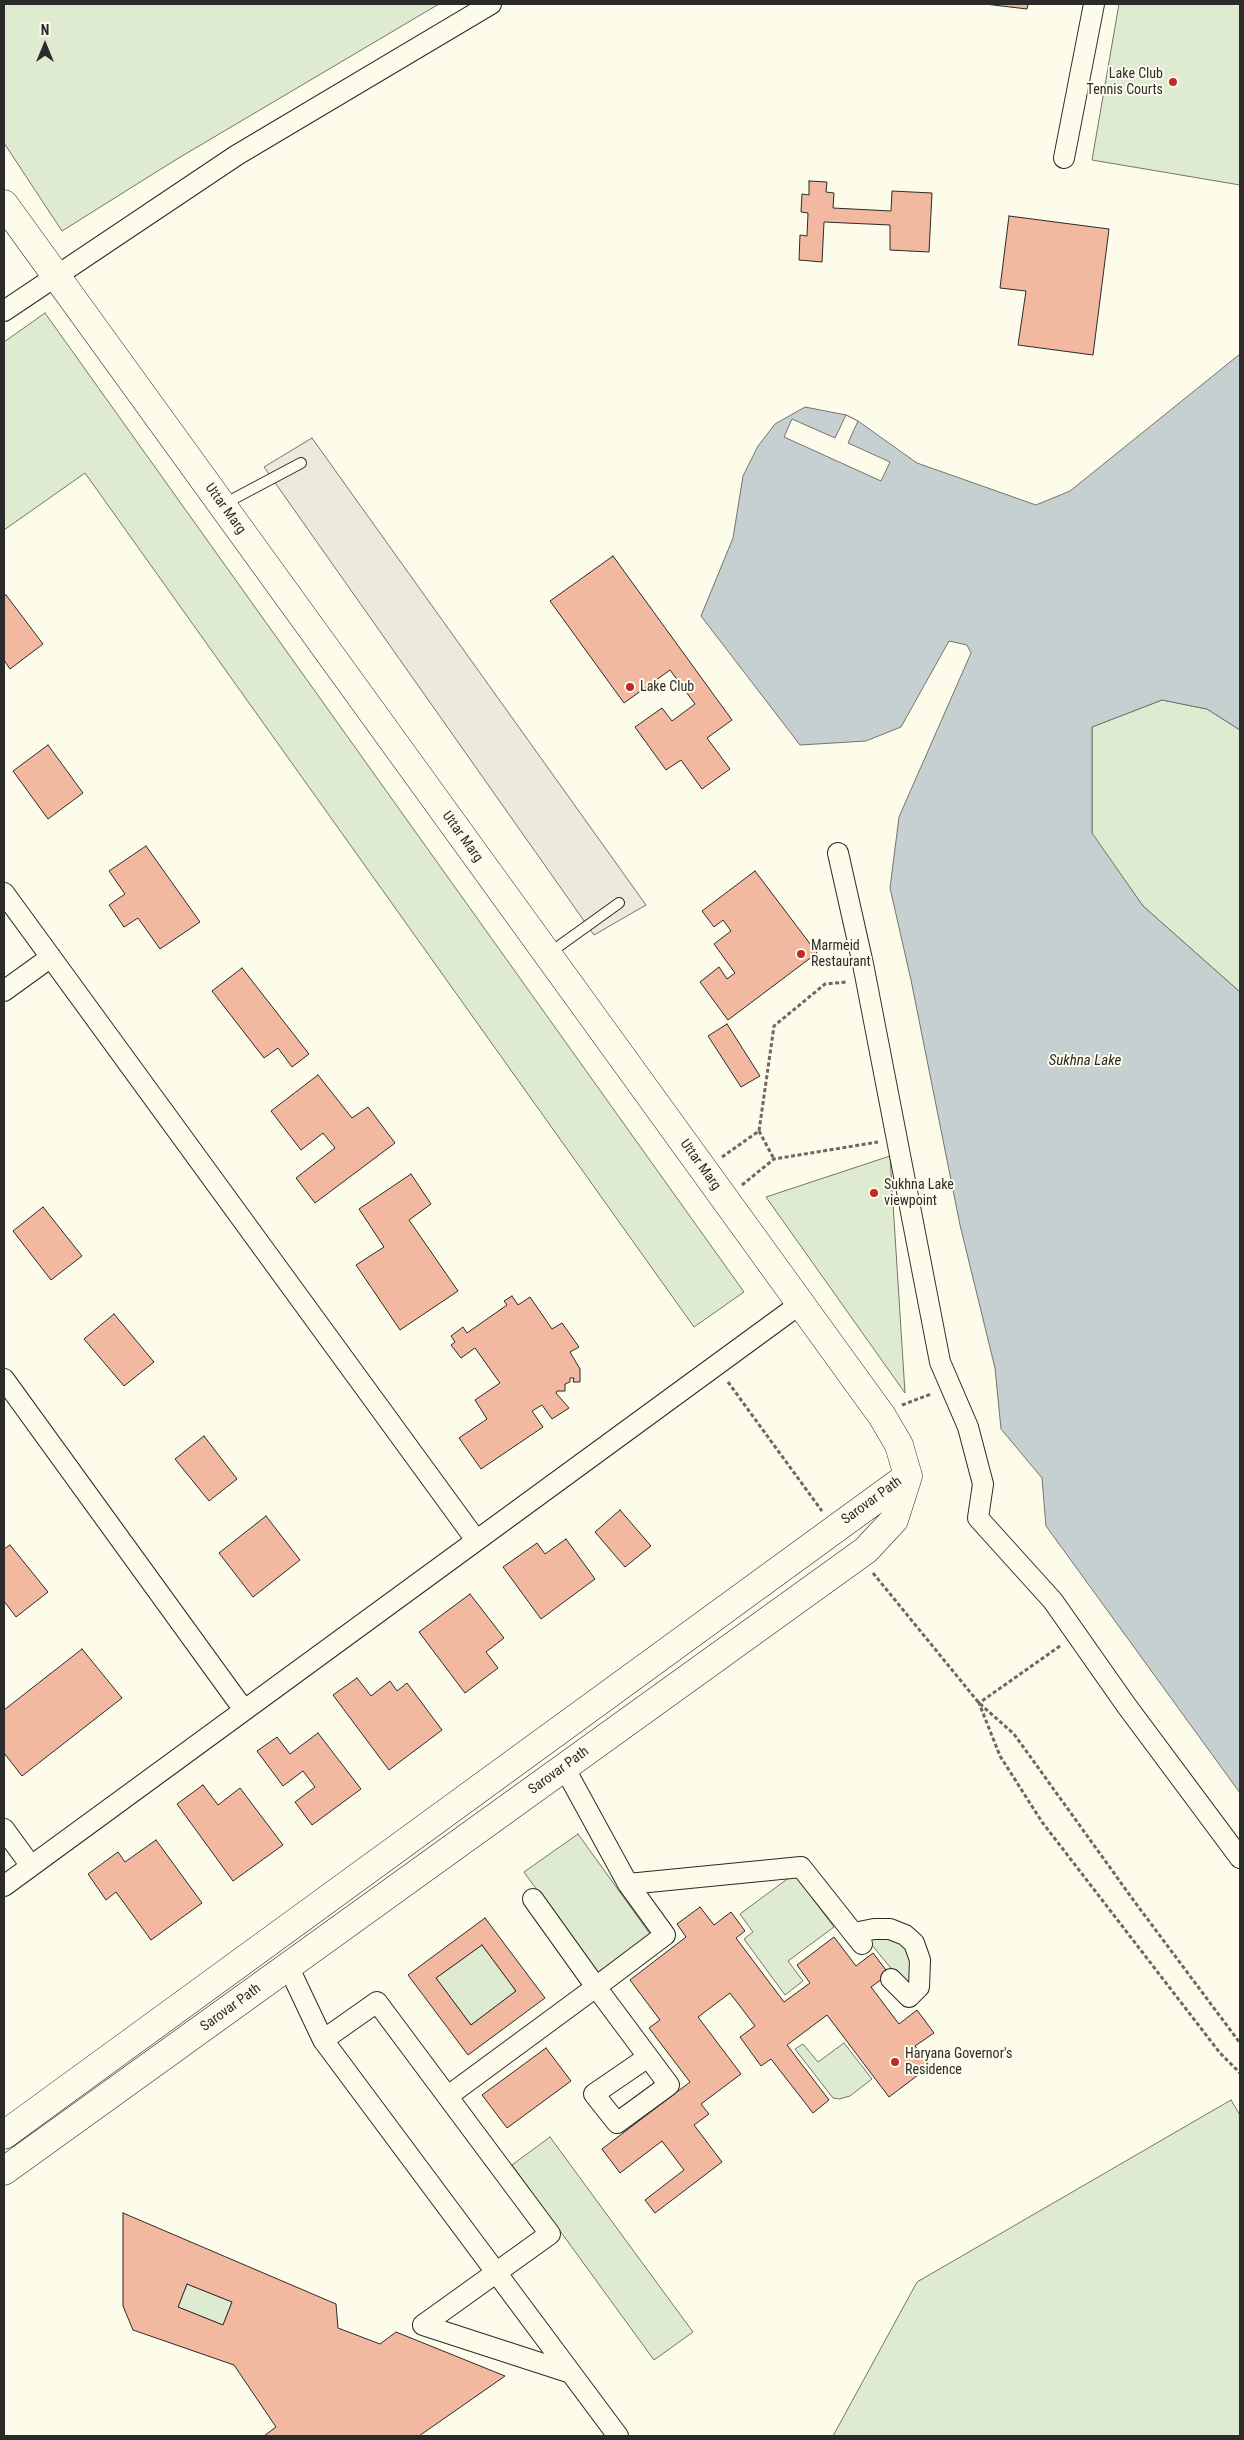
<!DOCTYPE html>
<html>
<head>
<meta charset="utf-8">
<style>
  body { margin:0 }
  #map { position:relative; width:1244px; height:2440px; overflow:hidden; background:#fdfbea; font-family:"Roboto Condensed",sans-serif }
  canvas { display:block }
  .frame { position:absolute; inset:0; border:5px solid #2b2b2b; pointer-events:none }
  .north { position:absolute; left:20px; top:20px; width:50px; height:50px; -webkit-text-stroke:4px #fdfbea; paint-order:stroke; rotate:0deg; font-size:14px; font-weight:700; line-height:20px; text-align:center; color:#2b2b2b }
  .north::after { content:''; display:block; margin:auto; width:18px; height:22px; background:#2b2b2b; clip-path:polygon(50% 0,100% 100%,50% 72%,0 100%) }
</style>
</head>
<body>
<div id="map">
<canvas width="1244" height="2440"></canvas>
<div class="frame"></div>
<div class="north">N</div>
</div>
<script>
const c = document.querySelector('canvas').getContext('2d');
c.lineJoin = 'round';
function fill(path, color) { c.fillStyle = color; c.fill(path, 'evenodd'); }
const poly = rows => new Path2D(rows.map(r => 'M' + r).join(''));
function trace(path, color, width, dash) { c.strokeStyle = color; c.lineWidth = width; c.lineCap = dash ? 'butt' : 'round'; c.setLineDash(dash || []); c.stroke(path); }
function drawText(font, color, halo, rows, align = 'center') {
  c.font = font + ' "Roboto Condensed",sans-serif'; c.lineWidth = 4; c.setLineDash([]); c.textBaseline = 'middle'; c.strokeStyle = halo; c.fillStyle = color; for (const [text, x, y, turn = 0] of rows) {
    c.save(); c.translate(x, y); c.rotate((+turn || 0) * Math.PI / 180); c.textAlign = isNaN(turn) ? turn : align; if (halo) c.strokeText(text, 0, 0); c.fillText(text, 0, 0); c.restore();
  }
}
const green = poly([
  [4,4,439,4,177,159,62,231,4,143,4,4],
  [1119,4,1240,4,1240,185,1092,160,1119,4],
  [45,313,744,1292,694,1327,85,473,4,530,4,342,45,313],
  [1162,700,1207,709,1240,730,1240,992,1143,906,1092,834,1092,727,1162,700],
  [890,1156,905,1393,766,1197,890,1156],
  [578,1834,650,1934,597,1973,524,1872,578,1834],
  [794,1874,834,1927,788,1961,803,1981,785,1995,744,1939,753,1932,740,1914,794,1874],
  [866,1938,895,1938,911,1954,909,1990,866,1938],
  [482,1945,516,1991,471,2025,436,1978,482,1945],
  [844,2043,872,2079,850,2096,839,2099,833,2098,795,2049,803,2044,818,2062,844,2043],
  [1231,2100,1240,2115,1240,2436,833,2436,917,2282,1231,2100],
  [550,2137,693,2332,654,2360,512,2165,550,2137],
  [187,2284,232,2302,223,2325,178,2307,187,2284]
]);
const parking = poly([
  [312,438,646,905,594,935,264,467,312,438]
]);
const water = poly([
  [1240,354,1240,730,1207,709,1162,700,1092,727,1092,833,1143,906,1240,992,1240,1793,1046,1526,1042,1478,1001,1429,995,1368,960,1225,911,980,890,888,899,817,971,653,967,645,949,641,901,727,866,741,800,745,701,616,733,538,743,476,758,446,775,424,805,407,846,415,858,421,917,463,1036,505,1070,491,1240,354]
]);
const pier = poly([
  [846,415,858,421,848,443,890,462,881,481,784,437,792,419,835,438,846,415]
]);
const building = poly([
  [985,4,1028,4,1027,9,985,4],
  [809,181,827,182,826,192,834,193,833,208,891,211,892,191,932,193,929,252,890,250,890,225,824,222,822,262,799,260,800,235,807,236,808,213,801,212,802,194,809,195,809,181],
  [1009,216,1109,229,1093,355,1018,345,1026,291,1000,288,1009,216],
  [613,556,732,720,707,738,730,769,702,789,681,760,666,770,635,727,662,708,672,721,695,704,670,670,624,703,550,601,613,556],
  [6,595,43,644,10,669,4,660,4,596,6,595],
  [48,745,83,793,48,819,13,771,48,745],
  [146,846,200,922,160,949,138,918,124,927,109,905,125,894,109,871,146,846],
  [755,871,817,953,728,1020,700,982,719,967,727,979,735,973,714,944,731,931,723,920,714,927,702,911,755,871],
  [242,968,309,1054,292,1067,278,1048,264,1058,212,991,242,968],
  [727,1024,760,1076,741,1087,708,1036,727,1024],
  [318,1075,352,1118,368,1107,395,1143,315,1203,296,1178,335,1148,323,1133,301,1150,271,1111,318,1075],
  [411,1174,431,1204,409,1220,458,1291,400,1330,356,1265,384,1247,359,1209,411,1174],
  [43,1207,82,1256,51,1280,13,1231,43,1207],
  [512,1296,518,1305,530,1297,552,1329,562,1323,579,1347,570,1352,580,1369,580,1382,573,1382,574,1378,570,1378,570,1382,565,1384,565,1391,557,1391,556,1393,569,1408,552,1419,542,1405,532,1411,543,1427,481,1469,459,1438,487,1419,475,1400,500,1383,475,1348,461,1358,451,1345,455,1342,451,1336,463,1327,467,1333,507,1305,504,1301,512,1296],
  [114,1314,154,1362,124,1386,84,1339,114,1314],
  [204,1436,237,1479,209,1501,175,1459,204,1436],
  [620,1510,651,1546,625,1567,595,1532,620,1510],
  [266,1516,300,1560,253,1597,219,1553,266,1516],
  [566,1539,595,1579,541,1619,503,1567,537,1543,545,1554,566,1539],
  [10,1545,48,1592,16,1617,4,1601,4,1549,10,1545],
  [470,1594,504,1638,486,1652,498,1668,465,1693,419,1632,470,1594],
  [82,1649,122,1698,22,1776,4,1753,4,1710,82,1649],
  [357,1678,371,1696,390,1681,397,1691,407,1683,442,1730,389,1770,333,1695,357,1678],
  [318,1733,361,1789,312,1825,295,1802,315,1787,303,1771,283,1786,257,1751,277,1737,290,1754,318,1733],
  [203,1785,218,1805,240,1788,283,1845,233,1881,177,1804,203,1785],
  [156,1840,202,1903,151,1940,116,1892,106,1900,88,1874,118,1852,125,1862,156,1840],
  [700,1907,714,1925,731,1912,745,1931,736,1938,784,2002,810,1983,797,1965,834,1937,856,1966,873,1953,889,1974,871,1987,899,2024,917,2010,934,2033,915,2046,930,2066,889,2097,827,2015,787,2045,829,2100,813,2113,771,2059,761,2066,740,2037,755,2026,730,1993,698,2017,741,2074,701,2104,709,2114,694,2125,722,2162,655,2213,645,2200,684,2170,662,2141,620,2173,602,2149,690,2082,649,2028,660,2020,630,1980,686,1937,677,1924,700,1907],
  [485,1918,545,1998,468,2055,408,1975,485,1918],
  [482,1945,516,1991,471,2025,436,1978,482,1945],
  [546,2048,571,2081,507,2128,482,2095,546,2048],
  [123,2213,336,2304,338,2328,380,2344,396,2332,505,2376,419,2436,264,2436,276,2427,234,2365,133,2330,123,2306,123,2213],
  [187,2284,232,2302,223,2325,178,2307,187,2284]
]);
const path = poly([
  [759,1131,774,1159],
  [722,1157,759,1131,774,1026,825,984,846,982],
  [742,1185,774,1159,878,1142],
  [728,1382,822,1511],
  [902,1405,931,1394],
  [873,1573,979,1703,1014,1734,1134,1901,1240,2043],
  [1060,1646,979,1703,1000,1756,1042,1822,1220,2053,1240,2073]
]);
const lane = poly([
  [222,505,301,463],
  [548,954,619,903]
]);
const street = poly([
  [1064,158,1094,4],
  [4,311,237,155,491,4],
  [838,853,863,964,940,1362,968,1427,983,1484,978,1518,1053,1601,1126,1705,1240,1858],
  [4,893,476,1540],
  [4,991,51,957],
  [4,1379,244,1710],
  [564,1767,628,1884,665,1935,596,1987,669,2085,617,2123,594,2094,648,2057],
  [4,1829,31,1866],
  [628,1884,801,1867,862,1944],
  [4,1886,800,1304],
  [854,1933,874,1929,890,1929,905,1935,914,1943,920,1960,919,1987,909,1997,891,1979],
  [288,1966,323,2040,618,2436],
  [323,2040,377,2002,550,2234,423,2325,571,2373],
  [448,2096,596,1987,533,1899]
]);
const secondary = poly([
  [4,204,882,1416,899,1445,908,1476],
  [4,2135,908,1476],
  [4,2171,866,1550,894,1520,908,1476]
]);
const markers = [
  [1173,82,5,"#c62828"],
  [630,687,5,"#c62828"],
  [801,954,5,"#c62828"],
  [874,1193,5,"#c62828"],
  [895,2062,5,"#c62828"]
];
const poiNames = [
  ["Lake Club",1163,74,"right"],
  ["Tennis Courts",1163,90,"right"],
  ["Lake Club",640,687],
  ["Marmeid",811,946],
  ["Restaurant",811,962],
  ["Sukhna Lake",884,1185],
  ["viewpoint",884,1201],
  ["Haryana Governor's",905,2054],
  ["Residence",905,2070]
];
const streetNames = [
  ["Uttar Marg",225,509,54],
  ["Uttar Marg",462,837,54],
  ["Uttar Marg",700,1165,54],
  ["Sarovar Path",872,1501,-36],
  ["Sarovar Path",559,1771,-36],
  ["Sarovar Path",231,2008,-36]
];
const waterNames = [
  ["Sukhna Lake",1085,1061]
];
fill(green, '#deebd1');
trace(green, '#74746e', 1);
fill(parking, '#eceadb');
trace(parking, '#74746e', 1);
fill(water, '#c7d0d0');
trace(water, '#74746e', 1);
fill(pier, '#fdfbea');
trace(pier, '#74746e', 1);
fill(building, '#f2b8a0');
trace(building, '#2b2b2b', 1);
trace(lane, '#2b2b2b', 12);
trace(street, '#2b2b2b', 22);
trace(secondary, '#2b2b2b', 29);
trace(path, '#6a6964', 3, [4, 2.5]);
trace(lane, '#fdfbea', 10);
trace(street, '#fdfbea', 20);
trace(secondary, '#fdfbea', 28);
for (const [x, y, r, color] of markers) { const dot = new Path2D(); dot.arc(x, y, r, 0, 2 * Math.PI); c.fillStyle = color; c.fill(dot); trace(dot, '#fdfbea', 2); }
drawText('14px', '#2b2b2b', '#fdfbea', poiNames, 'left');
drawText('14px', '#2b2b2b', '#fdfbea', streetNames);
drawText('italic 15px', '#2b2b2b', '#fdfbea', waterNames);
</script>
</body>
</html>
